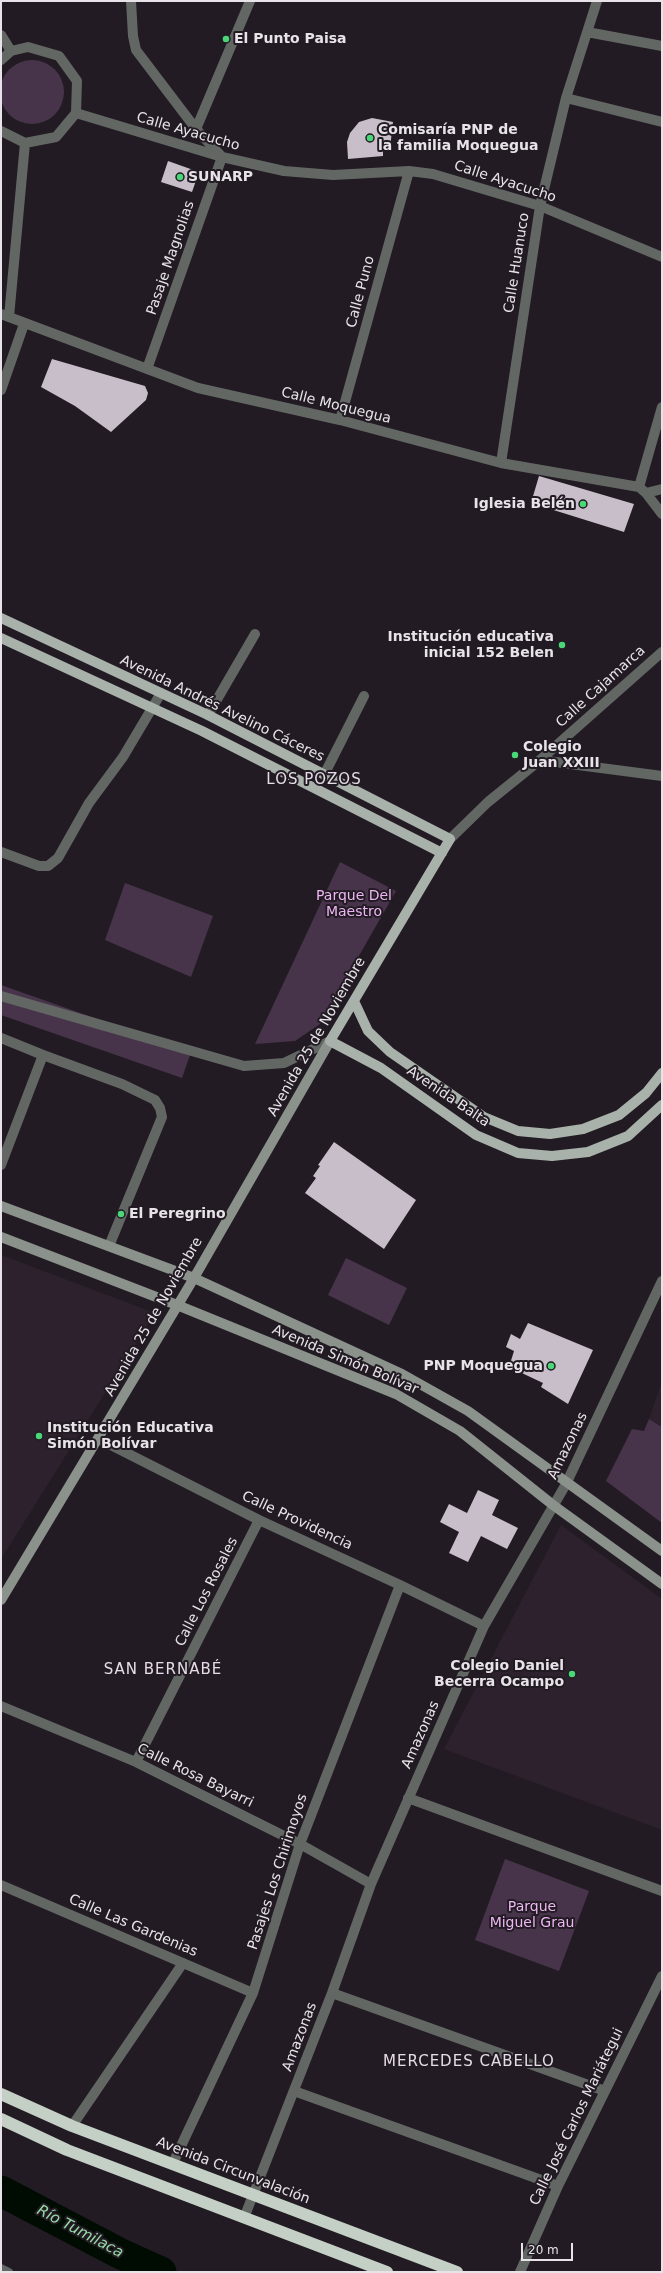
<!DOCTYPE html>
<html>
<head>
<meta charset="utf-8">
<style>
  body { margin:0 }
  #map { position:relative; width:663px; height:2273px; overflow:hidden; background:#221b23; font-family:"DejaVu Sans",sans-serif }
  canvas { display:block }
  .frame { position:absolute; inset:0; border:2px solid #e8e3e9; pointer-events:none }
  .scale { position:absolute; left:521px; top:2243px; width:52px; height:18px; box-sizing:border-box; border:2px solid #e8e3e9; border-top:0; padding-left:5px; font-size:12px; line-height:14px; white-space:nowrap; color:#e8e3e9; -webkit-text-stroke:3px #221b23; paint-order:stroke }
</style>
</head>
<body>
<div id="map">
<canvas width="663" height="2273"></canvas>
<div class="frame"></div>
<div class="scale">20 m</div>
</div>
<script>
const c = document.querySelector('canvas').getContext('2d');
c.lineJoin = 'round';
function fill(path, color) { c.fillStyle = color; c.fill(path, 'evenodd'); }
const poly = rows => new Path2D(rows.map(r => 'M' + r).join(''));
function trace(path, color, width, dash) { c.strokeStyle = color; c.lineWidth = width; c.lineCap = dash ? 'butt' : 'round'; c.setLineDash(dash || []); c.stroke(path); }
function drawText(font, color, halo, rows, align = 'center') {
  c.font = font + ' "DejaVu Sans",sans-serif'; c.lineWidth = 4; c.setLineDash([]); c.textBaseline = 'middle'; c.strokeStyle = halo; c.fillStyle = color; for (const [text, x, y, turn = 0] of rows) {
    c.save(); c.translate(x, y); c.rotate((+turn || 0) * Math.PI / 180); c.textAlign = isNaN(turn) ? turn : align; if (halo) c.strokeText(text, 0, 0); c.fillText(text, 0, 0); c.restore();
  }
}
const built = poly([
  [1,1255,155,1313,1,1559],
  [662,1381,662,1427,649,1419],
  [561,1525,662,1599,662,1830,444,1749]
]);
const green = poly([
  '0 92a32 32 0 1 1 64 0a32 32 0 1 1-64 0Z',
  [340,862,396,891,320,1024,295,1041,255,1044],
  [125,883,213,916,191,977,105,940],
  [1,985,191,1052,182,1078,1,1015],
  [346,1258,407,1288,389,1325,328,1295],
  [649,1419,662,1427,662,1523,606,1481,632,1429,644,1431],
  [505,1859,589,1891,559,1971,475,1940]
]);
const river = poly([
  [1,2191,119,2253,161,2272]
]);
const building = poly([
  [372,118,393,122,390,148,383,149,383,156,348,159,347,142,350,133,359,122],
  [168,161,199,172,192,192,161,182],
  [52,359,145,386,148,393,146,400,111,432,75,406,41,387],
  [539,476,634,504,624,532,531,503],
  [334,1142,416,1200,384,1249,305,1193,316,1178,313,1176,320,1166,318,1165],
  [528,1323,593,1350,568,1404,541,1387,543,1383,509,1367,514,1351,506,1347,511,1334,520,1339],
  [478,1490,499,1500,492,1515,518,1528,507,1549,481,1536,468,1562,449,1553,459,1532,440,1522,449,1504,467,1513]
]);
const lane = poly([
  [1,2268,9,2272]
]);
const street = poly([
  [131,1,133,36,136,50,196,129,222,157],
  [587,32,662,46],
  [1,35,11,51],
  [1,60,11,51,28,47,59,56,77,81,76,113,56,137,25,143,1,131],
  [566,98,662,122],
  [76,113,222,157,284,171,333,175,409,171,433,174,540,206,662,257],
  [196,129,250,1],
  [1,314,198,388,340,420,501,463,639,487,646,493,662,514],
  [9,317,25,143],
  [147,369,222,157],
  [1,390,24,324],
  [340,420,409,171],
  [501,463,540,206,566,98,597,1],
  [639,487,662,407],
  [646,493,662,489],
  [208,715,255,634],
  [540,760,662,776],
  [324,775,364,696],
  [450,839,488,802,540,760,662,652],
  [1,852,39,866,48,866,58,858,89,803,123,757,161,693],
  [1,996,244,1066,284,1063,330,1041],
  [1,1038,43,1055],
  [1,1165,43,1055,122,1084,155,1100,160,1108,162,1117,109,1246],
  [99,1439,259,1520,400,1585,484,1626],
  [1,1706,136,1762,300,1844,371,1884],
  [136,1762,259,1520],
  [408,1798,662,1891],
  [1,1885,253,1993],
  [332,1993,605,2091],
  [294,2091,558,2186],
  [72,2126,183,1963],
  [173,2163,253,1993,300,1844,400,1585],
  [244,2218,332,1993,371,1884,484,1626,566,1484,662,1281],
  [520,2272,558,2186,662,1976]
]);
const secondary = poly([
  [1,1206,194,1278,402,1374,468,1411,662,1551],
  [1,1237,177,1305,396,1394,460,1431,553,1505,662,1584],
  [1,1600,194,1278,330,1041]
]);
const primary = poly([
  [1,618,208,715,450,839,330,1041,381,1068,476,1135,518,1153,552,1156,588,1152,628,1136,662,1105],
  [1,638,202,731,442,853],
  [354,1001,368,1031,390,1052,484,1117,518,1131,550,1134,583,1129,619,1115,646,1093,662,1073]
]);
const highway = poly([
  [1,2094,72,2126,457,2272],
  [1,2119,67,2150,387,2272]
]);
const markers = [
  [226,39,4,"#49d778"],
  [370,138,4,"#49d778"],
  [180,177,4,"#49d778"],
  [583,504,4,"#49d778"],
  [562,645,4,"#49d778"],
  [515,755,4,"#49d778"],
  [121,1214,4,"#49d778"],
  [551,1366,4,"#49d778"],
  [39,1436,4,"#49d778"],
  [572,1674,4,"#49d778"]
];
const poiNames = [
  ["El Punto Paisa",234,39],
  ["Comisaría PNP de",378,130],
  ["la familia Moquegua",378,146],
  ["SUNARP",188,177],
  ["Iglesia Belén",575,504,"right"],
  ["Institución educativa",554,637,"right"],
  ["inicial 152 Belen",554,653,"right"],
  ["Colegio",523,747],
  ["Juan XXIII",523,763],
  ["El Peregrino",129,1214],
  ["PNP Moquegua",543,1366,"right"],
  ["Institución Educativa",47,1428],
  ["Simón Bolívar",47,1444],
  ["Colegio Daniel",564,1666,"right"],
  ["Becerra Ocampo",564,1682,"right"]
];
const streetNames = [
  ["Calle Ayacucho",188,132,16],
  ["Calle Ayacucho",505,182,18],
  ["Pasaje Magnolias",171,258,-71],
  ["Calle Huanuco",517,263,-81],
  ["Calle Puno",361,292,-75],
  ["Calle Moquegua",336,406,14],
  ["Calle Cajamarca",601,687,-42],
  ["Avenida Andrés Avelino Cáceres",222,709,26],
  ["Avenida 25 de Noviembre",317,1037,-60],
  ["Avenida Balta",448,1097,34],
  ["Avenida 25 de Noviembre",154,1317,-60],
  ["Avenida Simón Bolívar",345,1360,23],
  ["Amazonas",568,1446,-64],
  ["Calle Providencia",297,1521,25],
  ["Calle Los Rosales",207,1592,-63],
  ["Amazonas",421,1735,-66],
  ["Calle Rosa Bayarri",195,1776,26],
  ["Pasajes Los Chirimoyos",278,1872,-72],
  ["Calle Las Gardenias",133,1926,23],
  ["Amazonas",300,2037,-69],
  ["Calle José Carlos Mariátegui",577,2117,-64],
  ["Avenida Circunvalación",233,2171,21]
];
const parkNames = [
  ["Parque Del",354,896],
  ["Maestro",354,912],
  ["Parque",532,1907],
  ["Miguel Grau",532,1923]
];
const neighbourhoodNames = [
  ["LOS POZOS",314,780],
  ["SAN BERNABÉ",163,1670],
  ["MERCEDES CABELLO",469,2062]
];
const waterNames = [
  ["Río Tumilaca",80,2232,28]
];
fill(built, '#2d212e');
fill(green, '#47344a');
trace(river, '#000c01', 31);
fill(building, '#c8bec9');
trace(lane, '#636764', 8);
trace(street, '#636764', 10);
trace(secondary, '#8a928b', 10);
trace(primary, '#a9b2aa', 10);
trace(highway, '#c4d0c6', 12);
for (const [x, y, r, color] of markers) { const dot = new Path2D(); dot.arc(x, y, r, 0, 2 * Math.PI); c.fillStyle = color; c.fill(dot); trace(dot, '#221b23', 1.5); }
drawText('bold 14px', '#e8e3e9', '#221b23', poiNames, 'left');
drawText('14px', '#e8e3e9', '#221b23', streetNames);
drawText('14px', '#eeb7f4', '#221b23', parkNames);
c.letterSpacing = '1px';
drawText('15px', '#e6dce7', '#221b23', neighbourhoodNames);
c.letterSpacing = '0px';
drawText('italic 15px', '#95daa5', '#221b23', waterNames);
</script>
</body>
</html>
